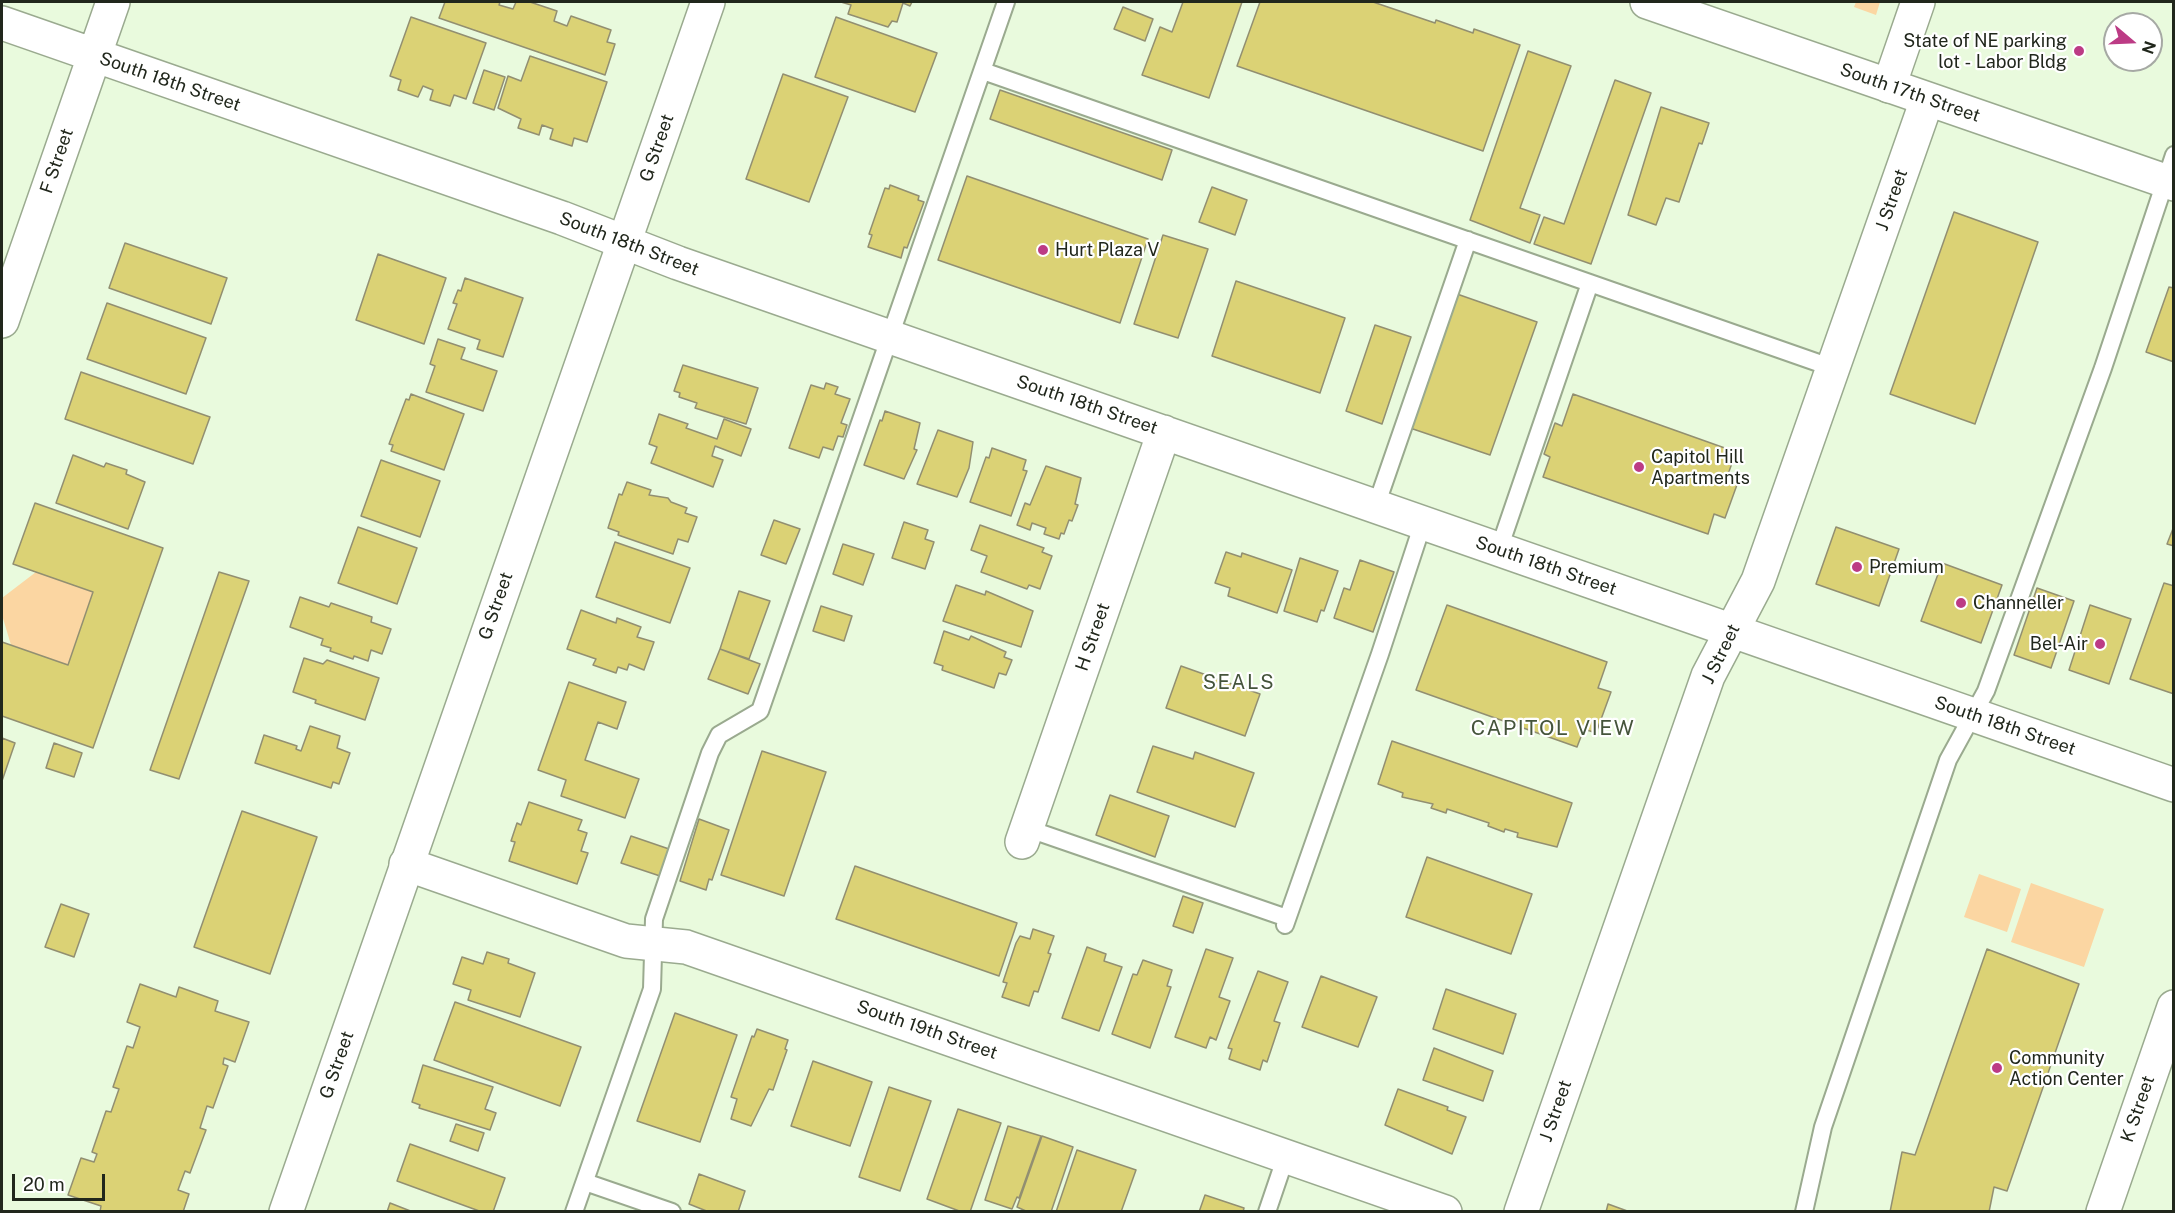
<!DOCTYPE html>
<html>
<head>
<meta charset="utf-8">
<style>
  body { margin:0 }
  #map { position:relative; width:2175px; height:1213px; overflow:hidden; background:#e9fadd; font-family:"Public Sans",sans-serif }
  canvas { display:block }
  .frame { position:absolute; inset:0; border:3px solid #21271c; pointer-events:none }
  .north { position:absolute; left:2103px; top:12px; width:60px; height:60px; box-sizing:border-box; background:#fff; border:2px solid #a6a9a4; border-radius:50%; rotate:109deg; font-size:16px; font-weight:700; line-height:24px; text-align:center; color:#21271c }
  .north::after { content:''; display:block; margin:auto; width:21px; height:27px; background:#bc3b85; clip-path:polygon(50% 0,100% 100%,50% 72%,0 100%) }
  .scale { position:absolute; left:12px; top:1174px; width:93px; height:27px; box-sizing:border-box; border:3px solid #21271c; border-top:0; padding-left:8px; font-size:18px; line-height:21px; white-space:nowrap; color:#21271c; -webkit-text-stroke:4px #fff; paint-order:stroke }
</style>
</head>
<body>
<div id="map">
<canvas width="2175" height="1213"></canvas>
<div class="frame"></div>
<div class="north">N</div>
<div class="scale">20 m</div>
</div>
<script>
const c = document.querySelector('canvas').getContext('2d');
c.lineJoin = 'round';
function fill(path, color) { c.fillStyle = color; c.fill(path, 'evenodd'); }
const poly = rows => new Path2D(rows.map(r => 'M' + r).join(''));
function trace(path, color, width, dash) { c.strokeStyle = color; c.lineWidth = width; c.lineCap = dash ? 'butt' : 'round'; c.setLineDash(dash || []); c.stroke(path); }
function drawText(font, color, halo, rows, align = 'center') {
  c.font = font + ' "Public Sans",sans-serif'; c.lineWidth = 4.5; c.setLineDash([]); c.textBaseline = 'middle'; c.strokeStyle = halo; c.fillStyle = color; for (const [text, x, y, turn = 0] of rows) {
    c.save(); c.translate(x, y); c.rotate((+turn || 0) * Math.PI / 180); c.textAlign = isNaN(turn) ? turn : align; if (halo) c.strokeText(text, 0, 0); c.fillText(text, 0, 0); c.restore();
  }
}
const green = poly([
  [1856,2,1880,2,1876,15,1854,7],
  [36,572,93,592,68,665,11,645,2,615,2,598],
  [1979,874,2021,889,2007,932,1964,917],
  [2031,883,2104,909,2084,967,2011,942]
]);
const building = poly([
  [445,2,500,2,499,5,513,9,516,2,530,2,557,11,554,21,567,26,571,16,611,30,607,42,615,44,605,75,439,18,445,2],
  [841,2,912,2,910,6,903,3,897,22,892,21,888,27,848,14,851,5,841,2],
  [1183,2,1242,2,1209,98,1142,75,1160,27,1172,32,1183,2],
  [1260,2,1373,2,1435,23,1436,20,1473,33,1474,29,1520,45,1483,151,1237,66,1260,2],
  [1123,7,1153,19,1145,41,1114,29,1123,7],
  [411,17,486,43,466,99,454,95,450,106,430,100,433,90,423,86,418,97,398,90,401,80,390,76,411,17],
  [836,17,937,53,915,112,815,77,836,17],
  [1528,51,1571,66,1520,208,1540,215,1530,243,1470,220,1528,51],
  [530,56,607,82,587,142,574,138,572,146,550,139,553,129,542,125,539,135,518,128,521,119,498,108,508,76,521,81,530,56],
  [484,70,505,77,494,110,473,103,484,70],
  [783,74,848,97,809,202,746,179,783,74],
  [1615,80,1651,93,1591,264,1534,244,1544,217,1564,224,1615,80],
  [1000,90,1172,150,1162,180,990,119,1000,90],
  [1661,107,1709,123,1702,144,1699,143,1679,202,1666,198,1656,225,1628,215,1661,107],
  [967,176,1148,239,1120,323,938,260,967,176],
  [890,185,919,196,918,200,924,202,907,248,904,247,901,258,868,247,872,235,869,234,885,188,889,189,890,185],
  [1212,187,1247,200,1235,235,1199,222,1212,187],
  [1954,212,2038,242,1975,424,1890,394,1954,212],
  [1163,235,1208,249,1178,338,1134,324,1163,235],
  [125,243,227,278,211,324,109,288,125,243],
  [378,254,446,278,424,344,356,320,378,254],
  [465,278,523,298,503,357,477,349,480,340,448,329,457,304,453,303,458,290,461,291,465,278],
  [1236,281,1345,318,1320,393,1212,356,1236,281],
  [2169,287,2174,288,2174,362,2146,352,2169,287],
  [1457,294,1537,322,1490,455,1410,428,1457,294],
  [107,303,206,338,186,394,87,359,107,303],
  [1375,325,1411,337,1382,424,1346,411,1375,325],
  [438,339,465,348,461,359,497,371,483,411,426,392,435,366,430,364,438,339],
  [683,365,758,388,746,424,695,408,697,403,679,397,680,393,674,391,683,365],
  [81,372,210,417,193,464,65,419,81,372],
  [826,383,838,387,835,394,850,399,841,423,847,425,843,437,838,436,833,450,823,447,819,458,789,448,811,385,824,389,826,383],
  [411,394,464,414,444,470,391,451,393,445,389,444,406,399,409,400,411,394],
  [1573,394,1736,452,1727,477,1738,482,1725,518,1714,514,1708,534,1543,477,1550,457,1544,454,1555,423,1562,426,1573,394],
  [885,411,920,423,914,449,917,450,904,479,864,465,880,420,882,421,885,411],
  [659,414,688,424,686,428,717,439,724,419,751,429,741,456,715,446,712,456,723,460,713,487,651,463,657,447,649,444,659,414],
  [938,430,973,442,969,468,957,497,917,484,938,430],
  [992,448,1026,460,1023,470,1027,471,1011,516,970,502,986,457,989,458,992,448],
  [73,455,104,467,106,463,127,470,126,474,145,482,128,529,56,503,73,455],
  [381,460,440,481,420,537,361,516,381,460],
  [1046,466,1081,478,1075,504,1078,505,1072,521,1069,520,1064,534,1061,533,1059,539,1044,534,1046,528,1032,523,1030,530,1017,525,1025,503,1030,505,1046,466],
  [627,482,651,490,649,495,668,498,671,502,687,508,685,513,697,517,688,542,678,539,673,554,618,535,619,532,608,528,619,494,622,495,627,482],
  [35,503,163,548,93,748,2,716,2,642,68,665,93,592,13,564,35,503],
  [774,520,800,529,786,564,761,555,774,520],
  [904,522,928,530,925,539,934,542,925,569,892,558,904,522],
  [980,525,1044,548,1042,552,1052,556,1040,589,1029,585,1027,589,981,572,987,556,971,550,980,525],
  [2174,526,2174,546,2167,544,2174,526],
  [358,527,417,548,397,604,338,583,358,527],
  [1836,527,1899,549,1879,606,1816,584,1836,527],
  [615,542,690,568,670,623,596,597,615,542],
  [843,544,874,554,863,585,833,574,843,544],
  [1226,552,1241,557,1242,553,1292,570,1277,613,1228,596,1230,588,1215,583,1226,552],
  [1300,558,1338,571,1324,611,1321,610,1317,622,1284,611,1300,558],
  [1360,560,1394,572,1373,632,1334,618,1344,588,1350,590,1360,560],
  [1942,563,2002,585,1981,643,1921,621,1942,563],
  [219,572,249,581,179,779,150,770,219,572],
  [2164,583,2174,586,2174,694,2130,679,2164,583],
  [956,585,985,595,986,591,1033,611,1021,647,943,621,956,585],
  [2037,588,2074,601,2051,668,2014,655,2037,588],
  [739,591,770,601,749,659,720,649,739,591],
  [300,597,329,607,331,603,372,617,371,622,391,629,382,654,371,650,368,661,354,656,353,659,330,651,331,648,321,645,323,639,290,627,300,597],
  [1447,605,1607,662,1598,688,1611,692,1596,733,1584,729,1577,747,1416,690,1447,605],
  [2090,605,2131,619,2109,684,2069,670,2090,605],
  [821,606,852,616,844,641,813,631,821,606],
  [581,610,616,623,617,618,641,627,637,637,654,642,644,670,629,664,627,670,618,667,616,673,593,665,596,659,567,649,581,610],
  [944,631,969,640,971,636,1006,652,1004,657,1012,660,1006,675,999,673,994,688,942,670,943,666,934,663,944,631],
  [720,649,760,664,748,694,708,679,720,649],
  [304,658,323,664,327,660,379,678,365,720,315,703,316,700,293,692,304,658],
  [1181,666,1260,694,1245,736,1166,708,1181,666],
  [569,682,626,702,617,729,598,722,585,760,639,779,625,818,561,796,566,780,538,770,569,682],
  [310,726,340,736,337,748,350,753,339,784,333,782,331,788,255,763,264,735,297,746,296,749,301,751,310,726],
  [2,738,15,743,2,781,2,738],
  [1392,741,1572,803,1557,847,1517,837,1518,833,1505,829,1504,832,1488,826,1489,823,1447,809,1446,813,1431,808,1433,804,1402,797,1403,793,1378,784,1392,741],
  [54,743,82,753,74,777,46,768,54,743],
  [1153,746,1193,759,1195,752,1254,773,1235,827,1137,792,1153,746],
  [762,751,826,772,784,896,721,875,762,751],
  [1110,795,1169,816,1155,857,1096,835,1110,795],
  [529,802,582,820,578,830,587,833,581,851,588,853,577,884,509,861,515,842,511,841,517,823,521,825,529,802],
  [242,811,317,837,270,974,194,947,242,811],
  [699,819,729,830,712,880,709,879,706,890,680,881,699,819],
  [631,836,669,849,660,876,621,863,631,836],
  [1427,857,1532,894,1511,954,1406,917,1427,857],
  [855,866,1017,923,999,976,836,919,855,866],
  [1183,896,1203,903,1193,933,1173,926,1183,896],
  [61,904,89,914,74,957,45,947,61,904],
  [1033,929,1054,936,1048,953,1051,954,1038,992,1034,991,1029,1006,1002,997,1007,983,1003,982,1016,943,1020,936,1030,939,1033,929],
  [1087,947,1106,954,1104,961,1122,967,1099,1031,1062,1018,1087,947],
  [1206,949,1233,958,1219,997,1230,1001,1216,1040,1210,1037,1206,1048,1175,1037,1206,949],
  [1987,949,2079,984,2007,1191,1994,1187,1989,1212,1890,1212,1902,1152,1915,1155,1987,949],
  [487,952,509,959,508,963,535,973,520,1017,468,1000,471,990,453,984,462,957,483,964,487,952],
  [1143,960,1172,970,1167,986,1171,987,1150,1048,1112,1034,1133,974,1137,975,1143,960],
  [1258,971,1288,982,1274,1021,1280,1023,1267,1062,1263,1060,1260,1070,1229,1059,1232,1049,1228,1048,1258,971],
  [1321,976,1377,997,1358,1047,1302,1027,1321,976],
  [140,984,176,997,179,987,218,1001,215,1011,249,1022,235,1062,224,1058,223,1064,228,1066,213,1108,207,1106,200,1128,206,1130,190,1173,185,1171,178,1190,189,1194,183,1212,100,1212,101,1206,68,1195,81,1158,94,1162,97,1154,92,1152,106,1111,111,1112,119,1089,113,1087,127,1046,133,1048,140,1027,127,1022,140,984],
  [1446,989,1516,1014,1503,1054,1433,1029,1446,989],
  [455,1002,581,1047,560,1106,434,1060,455,1002],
  [675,1013,737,1035,700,1142,637,1121,675,1013],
  [757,1029,788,1040,785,1049,787,1050,773,1090,769,1089,751,1126,731,1119,737,1099,731,1097,752,1036,754,1037,757,1029],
  [1434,1048,1493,1071,1483,1101,1423,1080,1434,1048],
  [813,1061,872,1082,850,1146,791,1126,813,1061],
  [423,1065,493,1087,485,1109,496,1113,490,1130,419,1108,420,1105,412,1102,423,1065],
  [889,1087,931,1101,900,1191,859,1177,889,1087],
  [1398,1089,1448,1107,1447,1110,1466,1117,1452,1154,1385,1125,1398,1089],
  [958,1109,1001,1123,970,1212,962,1212,927,1199,958,1109],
  [456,1124,484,1133,478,1151,450,1141,456,1124],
  [1008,1126,1041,1136,1019,1198,1017,1197,1012,1209,985,1200,1008,1126],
  [1042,1136,1073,1147,1051,1212,1028,1212,1017,1207,1042,1136],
  [410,1144,505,1178,493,1212,482,1212,397,1181,410,1144],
  [1077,1150,1136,1170,1121,1212,1056,1212,1077,1150],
  [699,1174,745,1191,738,1212,709,1212,689,1204,699,1174],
  [1205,1195,1244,1208,1243,1212,1199,1212,1205,1195],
  [390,1203,413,1212,387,1212,390,1203],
  [1608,1204,1630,1212,1606,1212,1608,1204]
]);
const lane = poly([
  [983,71,1833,368],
  [1376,506,1468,240],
  [1499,549,1590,283],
  [1026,828,1287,918],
  [1285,925,1380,654,1423,523],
  [585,1182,672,1212],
  [574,1212,652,989,654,919,710,753,719,735,760,711,1006,2],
  [1267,1212,1286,1156],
  [1804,1212,1823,1127,1948,760,1986,691,2103,368,2174,155]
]);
const street = poly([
  [2,23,562,218,678,263,2174,785],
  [1889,86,1918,2],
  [2,321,113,2],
  [1022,842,1164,432],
  [406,864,626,941,686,947,1445,1212],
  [1521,1212,1708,676,1758,581,1927,100]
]);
const secondary = poly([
  [1647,2,2174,184],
  [286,1212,708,2]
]);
const primary = poly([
  [2103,1212,2174,1007]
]);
const markers = [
  [2079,51,6,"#bc3b85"],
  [1043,250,6,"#bc3b85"],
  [1639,467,6,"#bc3b85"],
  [1857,567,6,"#bc3b85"],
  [1961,603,6,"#bc3b85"],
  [2100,644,6,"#bc3b85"],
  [1997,1068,6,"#bc3b85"]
];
const poiNames = [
  ["State of NE parking",2067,41,"right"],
  ["lot - Labor Bldg",2067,62,"right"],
  ["Hurt Plaza V",1055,250],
  ["Capitol Hill",1651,457],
  ["Apartments",1651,478],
  ["Premium",1869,567],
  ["Channeller",1973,603],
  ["Bel-Air",2088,644,"right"],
  ["Community",2009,1058],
  ["Action Center",2009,1079]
];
const streetNames = [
  ["South 18th Street",170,82,19],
  ["South 17th Street",1910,93,19],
  ["G Street",657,148,-71],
  ["F Street",57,161,-71],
  ["J Street",1892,200,-71],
  ["South 18th Street",629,244,21],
  ["South 18th Street",1087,405,19],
  ["South 18th Street",1546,566,19],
  ["G Street",496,606,-71],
  ["H Street",1093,637,-71],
  ["J Street",1721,654,-64],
  ["South 18th Street",2005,726,19],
  ["South 19th Street",927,1030,19],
  ["G Street",337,1065,-71],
  ["K Street",2138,1109,-71],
  ["J Street",1556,1111,-71]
];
const neighbourhoodNames = [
  ["SEALS",1239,683]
];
const quarterNames = [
  ["CAPITOL VIEW",1553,729]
];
fill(green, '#fbd6a2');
fill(building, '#dbd275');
trace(building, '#928f71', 1.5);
trace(lane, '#9aaa8f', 20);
trace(street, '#9aaa8f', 36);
trace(secondary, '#9aaa8f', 36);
trace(primary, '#9aaa8f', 36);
trace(lane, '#fff', 16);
trace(street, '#fff', 33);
trace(secondary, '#fff', 33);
trace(primary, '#fff', 33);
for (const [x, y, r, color] of markers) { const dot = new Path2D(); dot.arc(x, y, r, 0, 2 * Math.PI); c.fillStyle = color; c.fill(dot); trace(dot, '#fff', 2); }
drawText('18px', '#21271c', '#fff', poiNames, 'left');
drawText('18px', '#21271c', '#fff', streetNames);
c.letterSpacing = '1.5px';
drawText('20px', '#45543b', '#fff', neighbourhoodNames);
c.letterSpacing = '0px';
c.letterSpacing = '1.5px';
drawText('21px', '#45543b', '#fff', quarterNames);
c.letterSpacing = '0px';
</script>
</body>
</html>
